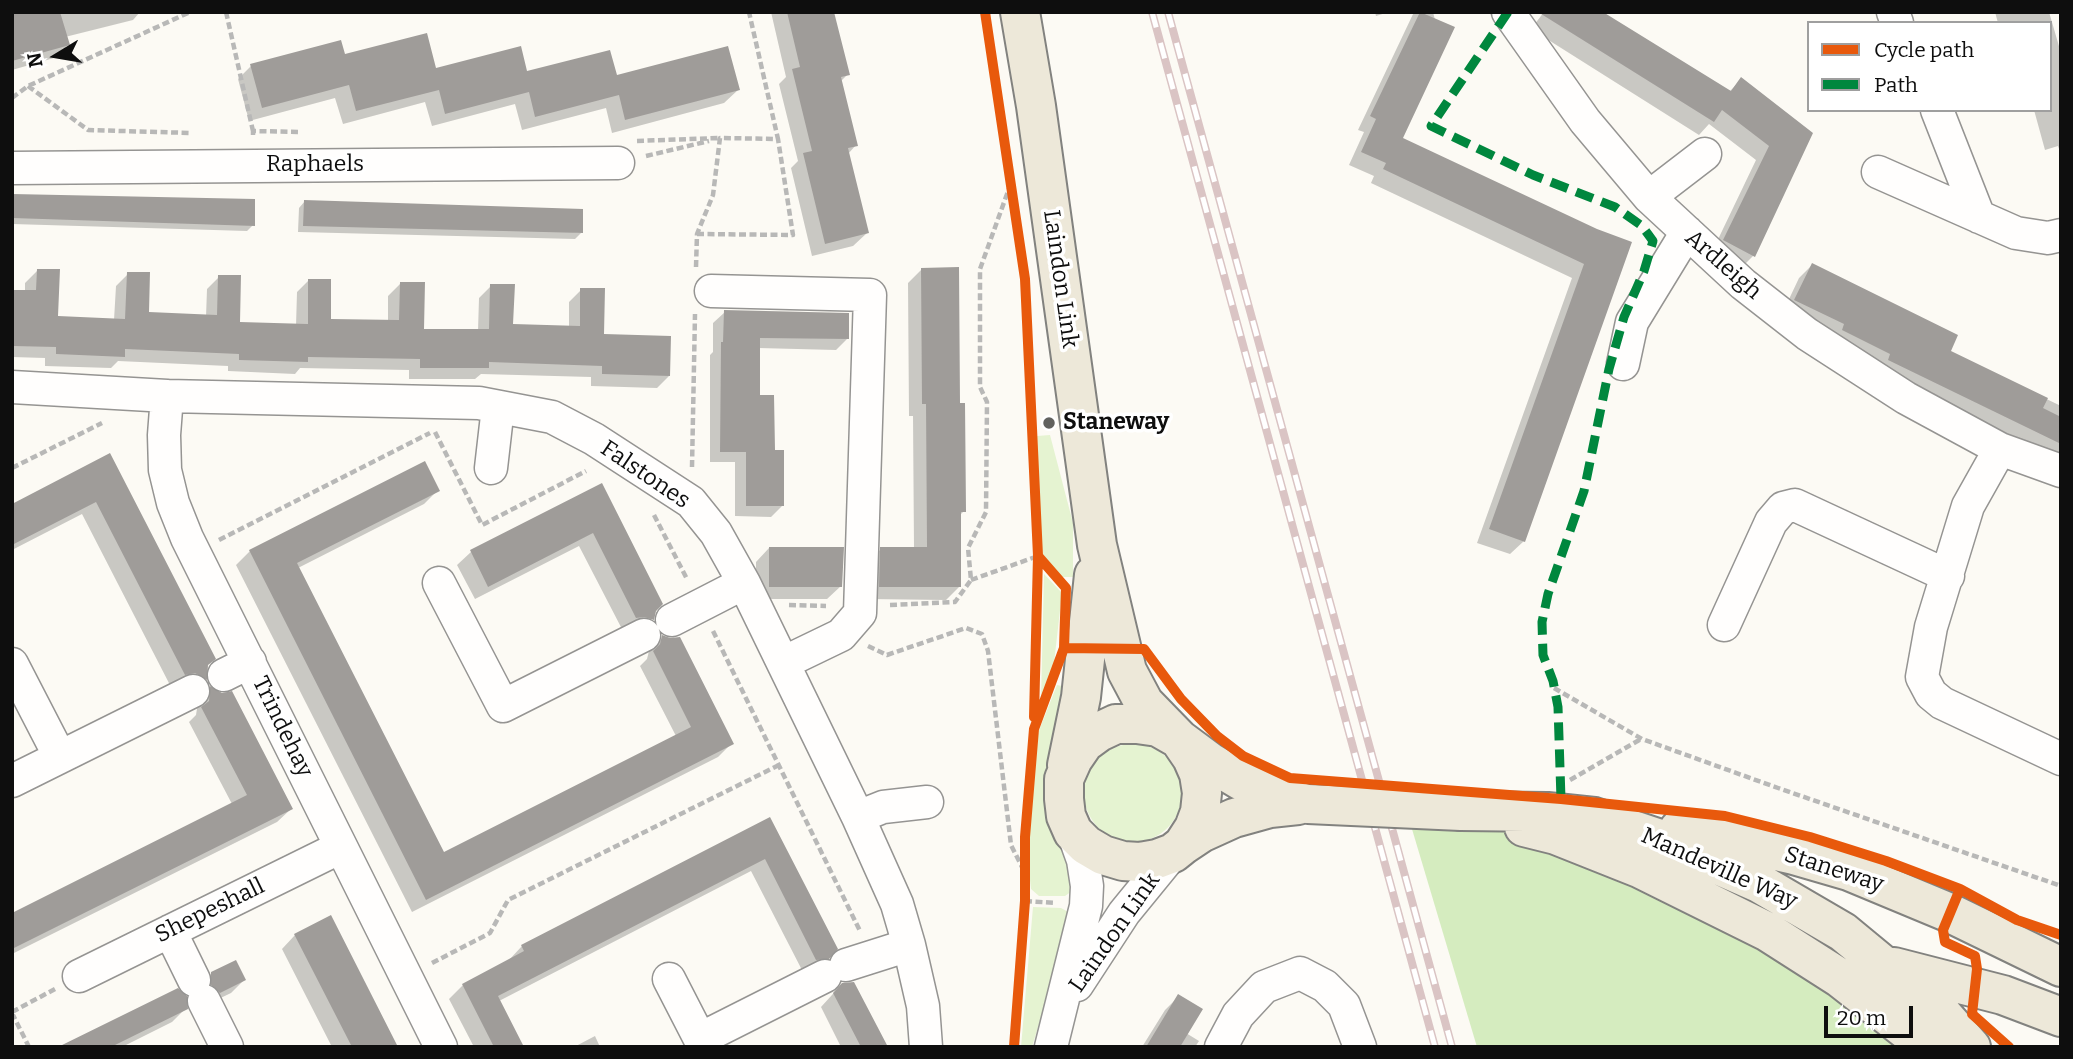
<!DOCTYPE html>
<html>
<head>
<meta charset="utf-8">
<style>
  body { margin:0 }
  #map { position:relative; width:2073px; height:1059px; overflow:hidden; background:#fcfaf4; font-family:Bitter,serif }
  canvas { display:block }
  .frame { position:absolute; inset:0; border:14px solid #0e0e0e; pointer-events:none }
  .legend { position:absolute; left:1807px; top:21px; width:245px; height:91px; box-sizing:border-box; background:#fff; border:2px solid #9f9f9f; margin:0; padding:9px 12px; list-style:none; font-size:21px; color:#0e0e0e }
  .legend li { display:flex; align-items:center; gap:14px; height:35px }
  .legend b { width:35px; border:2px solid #9f9f9f }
  .north { position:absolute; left:21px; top:21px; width:70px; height:70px; -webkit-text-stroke:5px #fff; paint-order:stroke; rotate:259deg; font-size:19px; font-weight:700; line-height:28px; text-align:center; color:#0e0e0e }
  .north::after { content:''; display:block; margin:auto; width:24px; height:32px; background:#0e0e0e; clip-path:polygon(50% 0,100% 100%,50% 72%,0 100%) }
  .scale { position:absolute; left:1824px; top:1006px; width:89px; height:32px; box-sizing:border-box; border:4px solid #0e0e0e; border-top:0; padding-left:9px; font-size:21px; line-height:24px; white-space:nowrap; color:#0e0e0e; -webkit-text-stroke:5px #fff; paint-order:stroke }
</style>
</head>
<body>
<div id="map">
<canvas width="2073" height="1059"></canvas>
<div class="frame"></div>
<ul class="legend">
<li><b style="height:9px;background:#e8590c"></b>Cycle path</li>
<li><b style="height:9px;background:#00873e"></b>Path</li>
</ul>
<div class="north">N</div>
<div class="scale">20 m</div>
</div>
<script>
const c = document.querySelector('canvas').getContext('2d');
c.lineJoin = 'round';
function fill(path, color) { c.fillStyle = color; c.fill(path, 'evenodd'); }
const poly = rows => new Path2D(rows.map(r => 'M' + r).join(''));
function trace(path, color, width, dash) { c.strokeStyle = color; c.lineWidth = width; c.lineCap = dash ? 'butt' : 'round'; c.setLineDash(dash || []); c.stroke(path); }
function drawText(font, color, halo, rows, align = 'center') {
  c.font = font + ' Bitter,serif'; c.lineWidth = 7; c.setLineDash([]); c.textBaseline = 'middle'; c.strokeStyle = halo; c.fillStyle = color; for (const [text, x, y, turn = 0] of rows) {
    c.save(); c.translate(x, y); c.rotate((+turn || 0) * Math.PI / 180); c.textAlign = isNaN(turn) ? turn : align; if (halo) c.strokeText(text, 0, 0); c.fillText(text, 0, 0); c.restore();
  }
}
const green = poly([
  [1050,435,1073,523,1073,577,1061,577,1041,553,1037,436],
  [1044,574,1062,593,1054,663,1041,700],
  [1057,685,1062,686,1045,780,1044,802,1066,859,1075,889,1065,896,1039,896,1031,889,1029,872,1029,839,1038,733],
  '1084 793a49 49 0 1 1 98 0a49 49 0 1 1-98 0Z',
  [1033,907,1061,908,1072,914,1032,1047,1021,1047]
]);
const forest = poly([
  [1406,809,1461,811,1639,868,1926,1047,1477,1047]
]);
const shadow = poly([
  [20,12,140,12,133,20,65,37,68,45,54,58,12,70,12,14],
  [771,12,833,12,848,74,841,81,856,145,848,154,867,233,853,246,812,256,791,168,798,161,779,84,786,77],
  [1375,12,1389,12,1376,16],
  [1414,12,1433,12,1435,20,1401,139,1597,231,1524,541,1510,554,1477,543,1572,278,1371,183,1374,176,1349,165,1364,132,1358,130],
  [1544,12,1729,92,1742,79,1811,134,1753,256,1740,269,1711,254,1756,160,1709,124,1699,135,1531,29],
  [1995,12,2049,12,2061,53,2061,155,2058,146,2045,150,2034,110,2050,110,2050,23,1998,23],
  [344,57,435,70,616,77,738,90,724,103,612,133,606,108,522,130,515,104,432,126,425,102,343,124,335,98,249,121,238,79,251,66],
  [12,195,253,225,247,231,12,224],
  [305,201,581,233,575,239,298,232,299,208],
  [1812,265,1949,352,2061,406,2061,463,1876,373,1782,314,1799,278],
  [922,269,958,405,964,511,959,516,960,586,946,600,867,599,868,562,881,549,914,549,913,416,909,416,908,283],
  [37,271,56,318,114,320,116,286,128,274,147,314,206,317,207,289,219,277,238,324,296,326,297,292,309,280,329,320,388,322,388,296,400,284,422,331,478,331,479,298,491,286,512,326,569,327,569,302,581,290,603,336,669,376,657,388,591,386,591,377,481,374,475,379,409,379,409,370,300,368,295,374,228,371,228,366,118,361,111,368,45,366,45,358,12,357,12,291,25,292,25,283],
  [725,312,847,339,836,350,758,348,758,397,773,451,782,506,771,517,735,516,735,462,710,462,710,355,713,352,713,323],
  [109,456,207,665,205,679,192,692,171,687,82,514,12,550,12,506],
  [424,463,438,490,424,504,298,568,443,855,676,736,640,666,647,659,649,651,663,638,732,743,718,757,412,912,236,565,250,551],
  [601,486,655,610,652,619,639,632,623,631,579,546,475,599,457,565,471,552],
  [769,548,841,586,827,599,756,599,756,562],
  [211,689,291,809,277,822,12,954,12,914,232,804,189,722,196,715,198,702],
  [769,819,828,957,814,971,803,972,751,871,499,1001,522,1047,474,1047,449,999,463,985,509,960,522,946],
  [295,935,396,1047,332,1047,282,949],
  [212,973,244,980,231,993,206,1005,198,987],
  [842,984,880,1047,841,1047,821,1007],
  [1178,997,1186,1033,1199,1041,1195,1047,1142,1047,1165,1010],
  [186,1008,172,1022,122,1047,65,1047],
  [595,1036,600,1047,574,1047]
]);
const building = poly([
  [12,12,60,12,70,45,12,61],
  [787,12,834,12,850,75,841,77,858,146,848,148,869,233,825,244,803,153,812,151,792,69,800,67],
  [1420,12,1455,27,1403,138,1597,229,1632,242,1525,542,1489,529,1584,264,1383,169,1386,163,1361,152,1376,119,1370,116],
  [1538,12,1603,12,1731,91,1741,77,1813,133,1755,257,1723,240,1769,146,1722,110,1714,122],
  [427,33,436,68,521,46,527,71,610,50,617,75,728,46,740,90,625,120,619,95,535,117,529,92,445,114,439,90,356,111,349,85,262,108,250,64,341,40,345,54],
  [12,194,255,199,255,226,12,218],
  [304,200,583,209,583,233,303,226],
  [1812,263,1958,335,1951,351,2048,398,2043,408,2061,417,2061,444,1888,360,1890,354,1842,330,1844,324,1794,300],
  [959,267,960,403,965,403,966,512,961,512,961,587,879,587,880,547,927,547,926,404,922,404,921,268],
  [37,269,60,269,58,316,125,319,127,272,150,272,149,312,217,315,218,275,241,275,240,322,308,324,308,279,331,279,331,319,399,320,400,282,425,282,424,329,489,329,490,284,515,284,513,324,580,326,580,288,605,288,604,334,671,336,670,376,602,374,602,366,489,362,489,368,420,368,420,359,308,357,308,362,239,360,239,354,125,349,125,357,56,354,56,347,12,346,12,290,36,290],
  [724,310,849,313,849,339,760,338,760,395,774,395,775,450,784,450,784,506,746,506,746,452,720,452,721,342,723,342],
  [110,453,216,659,208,665,207,680,195,673,185,675,96,502,12,545,12,504],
  [425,461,440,491,297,563,444,852,691,727,653,651,660,644,662,635,670,638,680,637,734,744,426,900,249,550],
  [602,483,663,604,656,611,654,620,644,617,636,618,593,533,488,587,470,550],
  [769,547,844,547,842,587,769,587],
  [210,686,222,693,232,691,293,809,12,949,12,913,247,795,201,707,209,701],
  [770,817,838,949,829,959,816,960,765,859,498,996,524,1047,494,1047,462,984,524,951,521,945],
  [331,915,398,1047,352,1047,294,934],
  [236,960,246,980,220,993,211,985,211,972],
  [854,982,888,1047,861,1047,833,993,842,983],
  [178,988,187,996,188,1009,111,1047,58,1047],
  [1178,994,1203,1009,1180,1047,1146,1047]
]);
const path = poly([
  [226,12,253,131],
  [28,86,88,130,191,133],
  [12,98,28,86,190,12],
  [253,135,253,131,299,132],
  [637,141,720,138],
  [646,156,709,141],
  [697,234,793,235,778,139],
  [696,267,697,234,713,195,720,138,778,139,749,12],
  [435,432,482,525,586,471],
  [692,467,695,314],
  [12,468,102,423],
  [654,515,687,579],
  [219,540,430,433],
  [971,580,1038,556],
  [789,605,826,606],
  [890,605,955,602,971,580,968,548,986,512,987,402,980,387,980,269,1011,183],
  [713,631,860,931],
  [868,646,887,655,966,628,982,634,988,651,1011,845,1025,873],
  [1554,688,1642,739,1778,788,2061,886],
  [1570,780,1641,739],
  [1025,901,1056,903],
  [432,963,490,933,508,900,779,765],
  [12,1012,55,989],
  [12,1013,29,1047]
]);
const minor = poly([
  [1508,12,1585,121,1649,197,1743,284,1807,334,1906,398,2000,449,2061,471],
  [1893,12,1897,23],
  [1937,110,1979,217],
  [12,168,618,163],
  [1878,172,2016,233,2048,238,2061,235],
  [1649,197,1705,154],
  [711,291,870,295,860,613,841,635,783,663],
  [1623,364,1632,322,1687,232],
  [12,387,167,396,479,403,552,417,594,439,691,502,716,533,744,583,858,817,897,904,909,945,923,1006,926,1047],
  [167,396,164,435,165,470,173,503,187,538,441,1047],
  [2000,449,1968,506,1931,627,1922,677,1931,694,1942,703,2061,759],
  [491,468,498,407],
  [439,583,503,706,644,635],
  [672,620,744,583],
  [1724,625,1771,522,1783,508,1795,505,1948,576],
  [12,664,60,757],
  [224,675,250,662],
  [12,781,193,691],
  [858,817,883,807,927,802],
  [170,931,194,980],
  [846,965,909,945],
  [79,976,341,847],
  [669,979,704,1047],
  [1077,985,1124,913,1173,853],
  [204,1001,227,1047],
  [700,1039,825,976],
  [1051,1047,1086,906,1087,886,1083,860,1073,832],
  [1221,1047,1238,1015,1264,987,1300,973,1325,986,1344,1005,1360,1047]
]);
const major = poly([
  [1020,12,1036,106,1097,545,1127,671,1144,703,1179,739,1210,762,1240,780,1270,794,1308,804],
  [1116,724,1137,724,1158,727,1179,739,1192,758,1199,774,1202,793,1200,812,1194,828,1183,845,1173,853,1157,859,1140,862,1123,861,1103,855,1086,845,1073,832,1066,816,1064,799,1064,779,1073,759,1084,743,1099,732,1116,724],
  [1067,765,1081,697,1094,575],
  [1461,811,1547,812,1594,817,1657,838,1759,883,1843,932,1941,1013,1971,1047],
  [1524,827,1556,835,1639,868,1768,932,1840,978,1928,1047],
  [1679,829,1794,855,1849,871,1950,913,2061,967],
  [1183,845,1201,833,1234,818,1270,808,1298,805],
  [1894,967,2003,995,2061,1017]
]);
const rail = poly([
  [1152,12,1435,1047],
  [1168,12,1452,1047]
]);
const majorBridge = poly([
  [1308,804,1461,811]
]);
const quiet = poly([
  [1508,12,1431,126,1533,175,1615,207,1642,226,1653,241,1644,271,1624,317,1609,369,1584,491,1548,594,1542,622,1543,655,1553,681,1558,707,1561,799]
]);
const cycleway = poly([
  [985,12,1025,279,1038,556,1066,588,1064,648,1034,729,1025,837,1025,901,1014,1047],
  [1064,648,1144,649,1181,699,1217,736,1243,756,1290,778,1561,799,1725,816,1810,837,1886,861,1960,889,2017,920,2061,935],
  [1034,717,1038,556],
  [1960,889,1943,930,1945,942,1975,956,1977,969,1972,1014,2009,1047]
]);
const markers = [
  [1049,423,7,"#61615e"]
];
const streetNames = [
  ["Raphaels",315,165],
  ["Ardleigh",1723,265,41],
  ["Laindon Link",1060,279,82],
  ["Falstones",645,475,34],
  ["Trindehay",282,727,64],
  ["Mandeville Way",1719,869,24],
  ["Staneway",1834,870,18],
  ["Shepeshall",210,911,-26],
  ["Laindon Link",1115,933,-55]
];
const poiNames = [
  ["Staneway",1063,423]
];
fill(green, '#e5f3d1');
fill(forest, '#d5ecbf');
fill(shadow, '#0003');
fill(building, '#9f9c99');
trace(minor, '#959492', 35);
trace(major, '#82827f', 42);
trace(path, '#b8b8b7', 4.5, [7, 3.5]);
trace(minor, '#fffefd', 32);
trace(major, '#ede8d9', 38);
trace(rail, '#dac4c4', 8);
trace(rail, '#fff', 5, [16]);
trace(majorBridge, '#82827f', 42, []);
trace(majorBridge, '#ede8d9', 38);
trace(quiet, '#00873e', 9, [18, 9]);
trace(cycleway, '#e8590c', 10);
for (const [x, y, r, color] of markers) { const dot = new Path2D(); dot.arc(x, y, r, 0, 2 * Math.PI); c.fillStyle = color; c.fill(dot); trace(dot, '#fff', 2.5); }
drawText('23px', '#0e0e0e', '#fff', streetNames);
drawText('bold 23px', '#0e0e0e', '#fff', poiNames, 'left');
</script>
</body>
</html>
